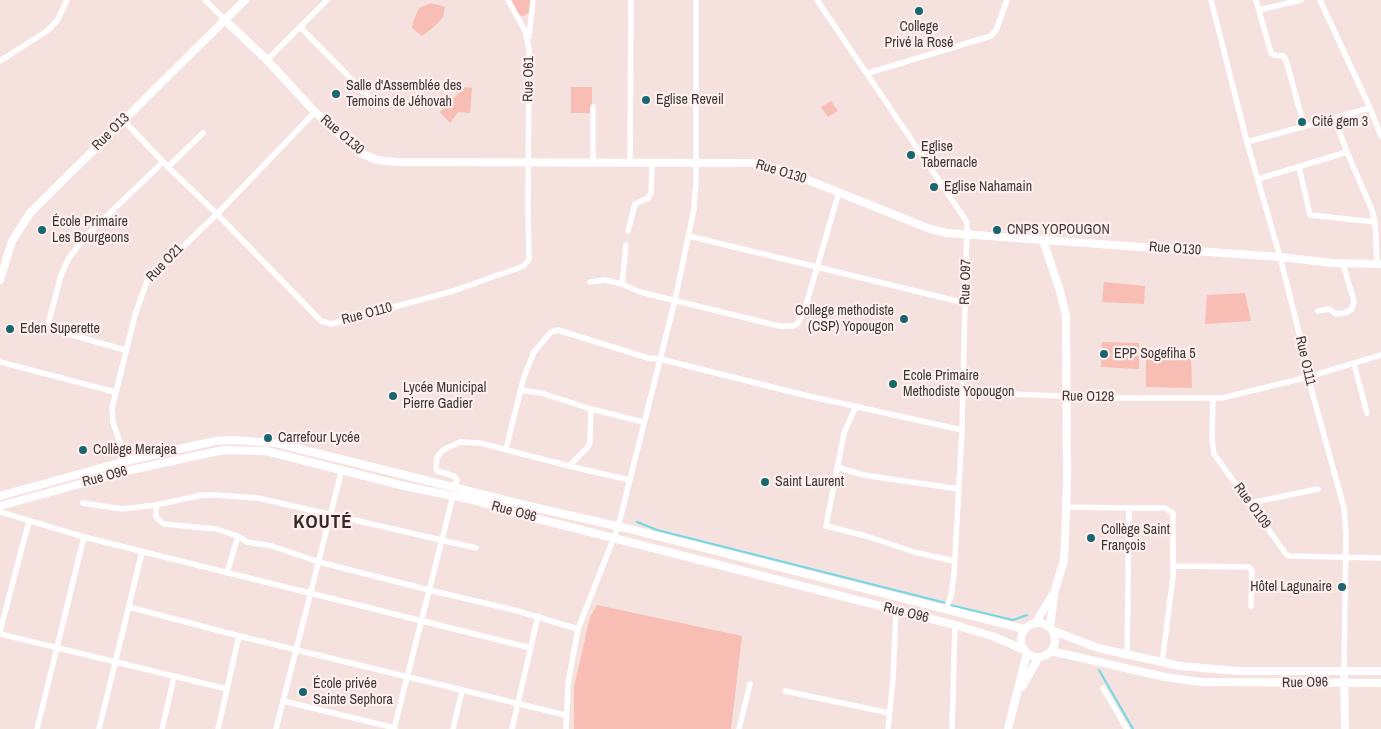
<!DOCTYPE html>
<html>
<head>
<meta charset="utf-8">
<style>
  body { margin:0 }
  canvas { display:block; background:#f5e1dd }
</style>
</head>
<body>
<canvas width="1381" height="729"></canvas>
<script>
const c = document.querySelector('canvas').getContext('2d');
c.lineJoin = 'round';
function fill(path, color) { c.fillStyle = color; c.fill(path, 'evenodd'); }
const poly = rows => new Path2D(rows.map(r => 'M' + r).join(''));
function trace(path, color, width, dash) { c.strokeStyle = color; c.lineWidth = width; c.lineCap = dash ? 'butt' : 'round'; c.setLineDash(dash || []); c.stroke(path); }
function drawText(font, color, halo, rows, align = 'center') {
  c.font = font + ' "Archivo Narrow",sans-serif'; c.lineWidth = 4.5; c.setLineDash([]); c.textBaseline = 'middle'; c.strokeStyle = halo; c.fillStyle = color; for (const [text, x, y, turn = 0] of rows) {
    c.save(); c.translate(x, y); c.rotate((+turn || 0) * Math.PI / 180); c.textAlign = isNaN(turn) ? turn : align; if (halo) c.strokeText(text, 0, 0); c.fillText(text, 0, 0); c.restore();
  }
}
const green = poly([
  [509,0,531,0,530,12,524,16,519,15],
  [431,3,445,7,443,17,435,26,422,36,412,28,414,19,419,8],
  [465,87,472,88,470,113,458,112,450,123,440,112],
  [571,87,592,87,592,113,571,113],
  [831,101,838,111,828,117,821,107],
  [1104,282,1145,286,1144,304,1102,302],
  [1245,293,1251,321,1205,324,1207,295],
  [1102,342,1139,343,1139,369,1101,367],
  [1146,354,1191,355,1192,388,1146,387],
  [597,605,742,636,731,729,574,729,574,687,590,617]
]);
const stream = poly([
  [637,522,657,530,946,603],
  [950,605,1013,620,1027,615],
  [1099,670,1133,729]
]);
const street = poly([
  [205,0,225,20],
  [817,0,967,222,962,430,954,575,951,596,946,609],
  [1211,0,1247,142,1280,257,1300,337,1308,377,1344,508,1346,533,1344,671],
  [1256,0,1271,53,1274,55,1283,56,1286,60,1304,126],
  [1320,0,1370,108,1381,136],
  [1259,10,1301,0],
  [300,27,377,105],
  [529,37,533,0],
  [267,60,327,0],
  [0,61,47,31,57,21,67,0],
  [868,73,991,36,996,30,1007,0],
  [1334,117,1347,152,1372,210,1375,222,1377,264],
  [123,120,168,167,217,214,321,321,331,324,453,291,524,266,529,259,528,208,529,49,525,31,508,0],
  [1247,142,1370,108],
  [593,162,593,107],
  [630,162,631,0],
  [168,167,203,133],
  [1299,167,1310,215,1375,222],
  [1258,179,1347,152],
  [628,231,635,204,648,198,651,193,652,162],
  [689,236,965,303],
  [590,282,605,280,622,284,640,292,779,326,793,326,797,324,804,312,839,192],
  [622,284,626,245],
  [1318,311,1329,309,1336,314,1345,313,1352,309,1354,301,1343,264],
  [125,350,58,331,49,321,61,275,69,258,87,235,163,162],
  [0,362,115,392],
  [1354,364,1367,413],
  [521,390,541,393,591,409,643,422],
  [962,392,1108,398,1222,398,1308,377,1381,355],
  [1213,399,1212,439,1214,454,1286,554,1289,556,1381,558],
  [856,406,844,433,826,526,866,536,914,552,954,561],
  [506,449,524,377,534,352,551,332,558,330,648,358,660,359,804,395,962,430],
  [126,461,113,422,112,408,135,315,147,281,217,214,315,112],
  [569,466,629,480],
  [837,467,863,475,959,489],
  [454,487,457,480,454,476,437,471,436,468,437,457,443,450,460,442,480,443,569,466,588,447,590,442,591,409],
  [83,503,122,509,156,505],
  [1250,503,1318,489],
  [1067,507,1129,508,1127,656],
  [1129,508,1165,508,1173,513,1173,577,1162,663],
  [0,512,84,537,531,648],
  [238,536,247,542,272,546,319,562,429,590,514,610,578,629],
  [1174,566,1249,567,1252,571,1251,606],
  [227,573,238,536,216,529,164,524,156,517,156,505,202,495,215,495,258,498,476,548],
  [129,607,239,636,565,715],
  [0,631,29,521],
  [0,634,227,689],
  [1103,688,1127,729],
  [785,691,889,713],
  [283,701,395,728],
  [37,729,84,537],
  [99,729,142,552],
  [162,729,174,677],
  [218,729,239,636],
  [276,729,342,469],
  [394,729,453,496],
  [453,729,462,691],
  [512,729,538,616],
  [566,729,568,684,578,629,618,527,675,300,694,209,696,181,696,0],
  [739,729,750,684],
  [888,729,893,679,896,610],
  [952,729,955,625]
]);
const secondary = poly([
  [225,20,267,60,315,112,360,153,377,160,397,162,752,163,783,170,930,229,947,233,1280,257,1332,263,1381,264],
  [1043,240,1060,291,1066,316,1067,479,1065,542,1064,560,1055,590,1050,626],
  [0,280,12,241,30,213,245,0],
  [0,496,126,461,215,441,232,440,276,443,533,507,634,530,1024,629],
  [0,506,131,470,209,453,223,450,266,451,404,486,473,500,519,514,955,625,995,637,1024,650],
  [1036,622,1053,594],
  '1021 640a17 17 0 1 1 34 0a17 17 0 1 1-34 0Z',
  [1054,631,1098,648,1180,666,1237,671,1381,671],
  [1051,651,1165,677,1201,682,1381,683],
  [1344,678,1345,729],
  [1022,687,1039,657],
  [1008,729,1027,653]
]);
const markers = [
  [919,11,5,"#1a666f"],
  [336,94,5,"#1a666f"],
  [646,100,5,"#1a666f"],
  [1302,122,5,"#1a666f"],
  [911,155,5,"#1a666f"],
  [934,187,5,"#1a666f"],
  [42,230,5,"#1a666f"],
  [997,230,5,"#1a666f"],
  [904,319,5,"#1a666f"],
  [10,329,5,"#1a666f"],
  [1104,354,5,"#1a666f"],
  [893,384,5,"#1a666f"],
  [393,396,5,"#1a666f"],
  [268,438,5,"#1a666f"],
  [83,450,5,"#1a666f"],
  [765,482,5,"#1a666f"],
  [1091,538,5,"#1a666f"],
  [1342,587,5,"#1a666f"],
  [303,692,5,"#1a666f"]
];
const poiNames = [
  ["College",919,27,"center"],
  ["Privé la Rosé",919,43,"center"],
  ["Salle d'Assemblée des",346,86],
  ["Temoins de Jéhovah",346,102],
  ["Eglise Reveil",656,100],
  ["Cité gem 3",1312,122],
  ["Eglise",921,147],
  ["Tabernacle",921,163],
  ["Eglise Nahamain",944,187],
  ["École Primaire",52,222],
  ["Les Bourgeons",52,238],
  ["CNPS YOPOUGON",1007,230],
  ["College methodiste",894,311,"right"],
  ["(CSP) Yopougon",894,327,"right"],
  ["Eden Superette",20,329],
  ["EPP Sogefiha 5",1114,354],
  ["Ecole Primaire",903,376],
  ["Methodiste Yopougon",903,392],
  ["Lycée Municipal",403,388],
  ["Pierre Gadier",403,404],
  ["Carrefour Lycée",278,438],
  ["Collège Merajea",93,450],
  ["Saint Laurent",775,482],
  ["Collège Saint",1101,530],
  ["François",1101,546],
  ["Hôtel Lagunaire",1332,587,"right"],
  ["École privée",313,684],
  ["Sainte Sephora",313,700]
];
const streetNames = [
  ["Rue O61",529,79,-89],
  ["Rue O13",111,132,-45],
  ["Rue O130",342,135,41],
  ["Rue O130",781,172,17],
  ["Rue O130",1175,249,4],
  ["Rue O21",165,263,-46],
  ["Rue O97",966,282,-88],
  ["Rue O110",367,314,-15],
  ["Rue O111",1305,361,77],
  ["Rue O128",1088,397,1],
  ["Rue O96",105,477,-15],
  ["Rue O109",1252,506,54],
  ["Rue O96",514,512,15],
  ["Rue O96",906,613,14],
  ["Rue O96",1305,683,-1]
];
const districtNames = [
  ["KOUTÉ",323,523]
];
fill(green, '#f8beb3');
trace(stream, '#70d8e6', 2);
trace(street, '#fff', 5.5);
trace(secondary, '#fff', 8);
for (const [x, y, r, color] of markers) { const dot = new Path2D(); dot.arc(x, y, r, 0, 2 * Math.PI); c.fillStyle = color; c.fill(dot); trace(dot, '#fdf0ee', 2); }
drawText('14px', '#3f3735', '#fdf0ee', poiNames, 'left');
drawText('14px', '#3f3735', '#fdf0ee', streetNames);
c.letterSpacing = '1px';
drawText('bold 19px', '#382926', '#fdf0ee', districtNames);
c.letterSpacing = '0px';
</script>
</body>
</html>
